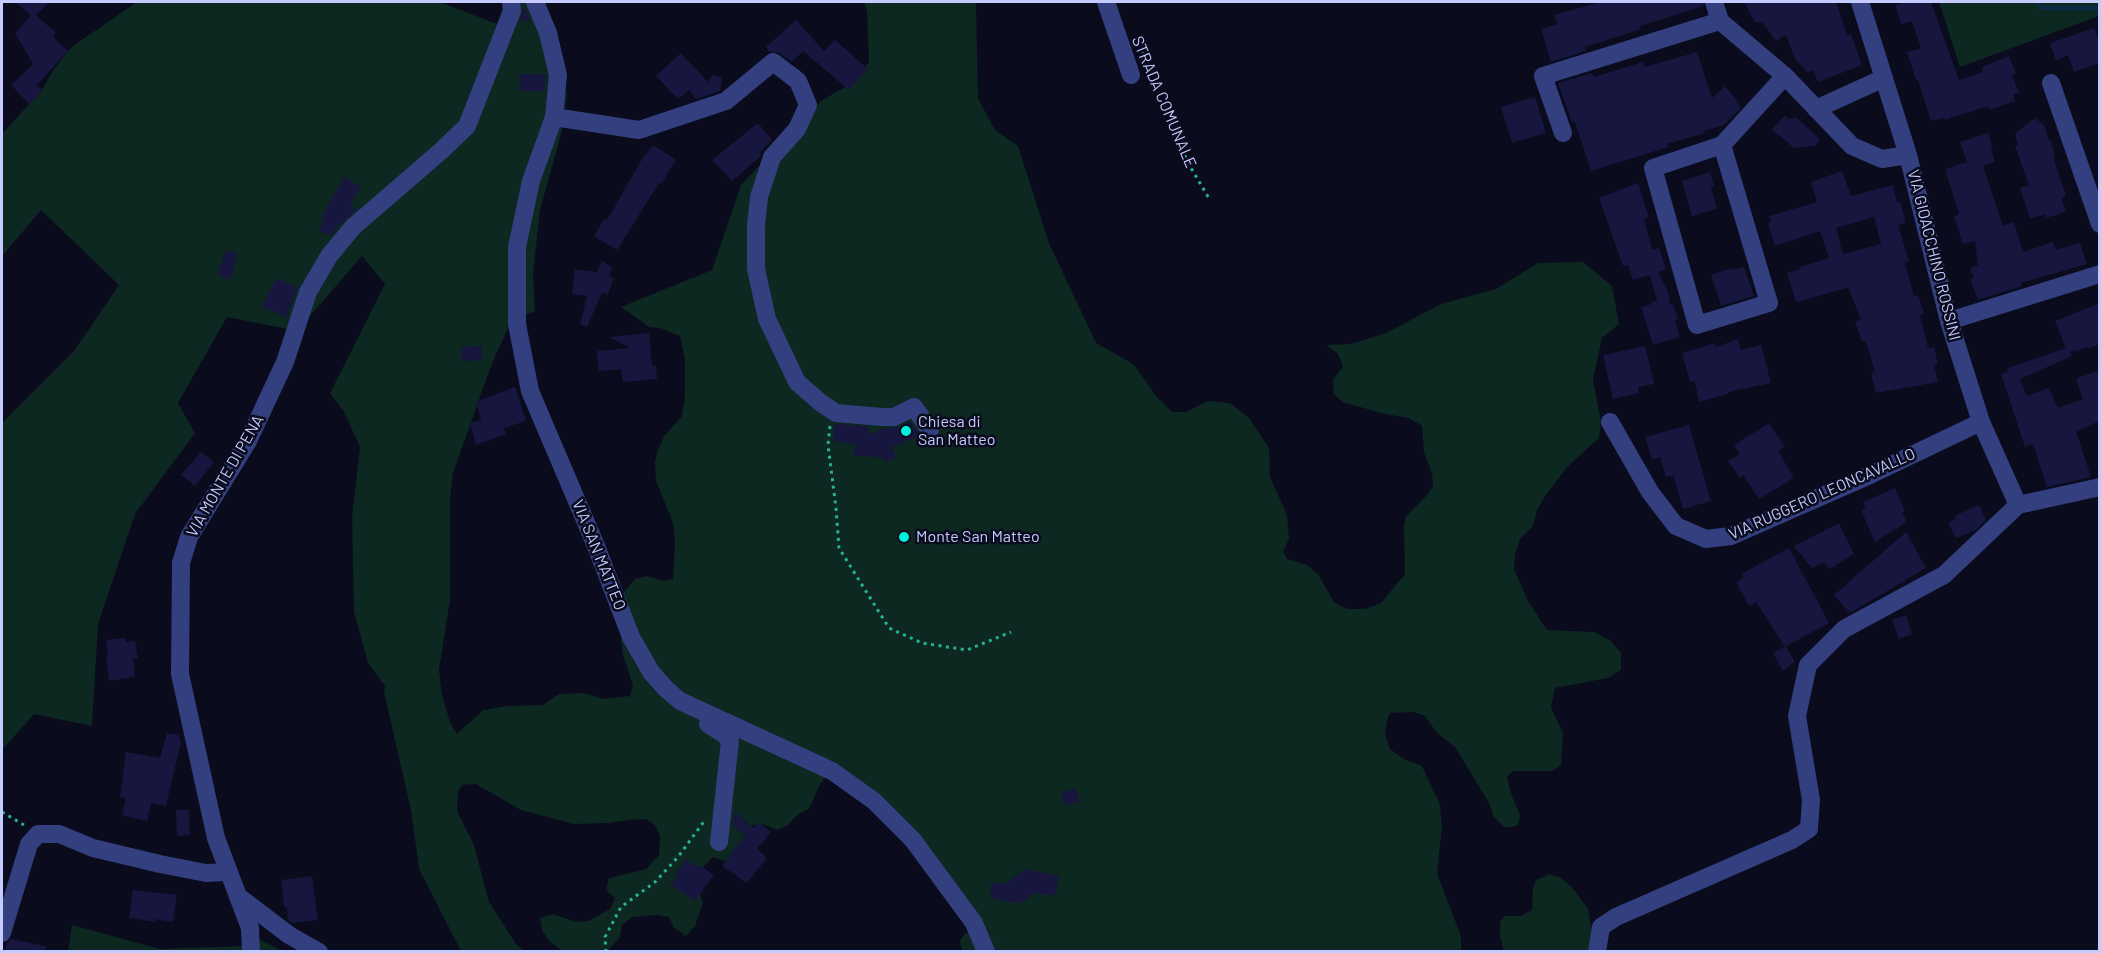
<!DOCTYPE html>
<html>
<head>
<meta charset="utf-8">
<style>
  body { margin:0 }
  #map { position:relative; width:2101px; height:953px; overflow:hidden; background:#0a0b1d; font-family:Barlow,sans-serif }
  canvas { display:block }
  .frame { position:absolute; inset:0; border:3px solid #c6cbff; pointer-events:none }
</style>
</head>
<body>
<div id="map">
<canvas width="2101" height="953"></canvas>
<div class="frame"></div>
</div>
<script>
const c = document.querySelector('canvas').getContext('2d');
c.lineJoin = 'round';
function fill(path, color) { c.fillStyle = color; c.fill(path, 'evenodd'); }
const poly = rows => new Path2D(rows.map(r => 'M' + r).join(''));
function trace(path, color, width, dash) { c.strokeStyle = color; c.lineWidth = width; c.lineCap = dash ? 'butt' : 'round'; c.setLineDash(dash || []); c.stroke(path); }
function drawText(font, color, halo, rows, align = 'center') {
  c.font = font + ' Barlow,sans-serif'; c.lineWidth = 5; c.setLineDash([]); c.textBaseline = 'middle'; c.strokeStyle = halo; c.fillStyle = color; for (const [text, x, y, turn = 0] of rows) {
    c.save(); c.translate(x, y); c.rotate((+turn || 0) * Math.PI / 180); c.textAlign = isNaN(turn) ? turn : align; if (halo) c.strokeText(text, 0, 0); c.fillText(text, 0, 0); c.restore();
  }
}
const green = poly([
  [137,2,440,2,497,24,505,2,545,2,549,11,561,56,567,96,562,131,540,210,533,274,535,311,511,321,491,366,453,473,450,499,450,600,439,670,442,695,450,722,457,734,483,710,507,706,543,705,559,694,584,693,604,699,630,696,633,685,623,655,618,615,624,592,635,579,647,576,662,581,673,579,675,542,673,523,656,481,655,463,657,452,664,436,682,416,685,395,685,359,680,336,660,328,649,327,621,307,712,270,741,185,821,101,845,87,869,62,867,12,864,2,976,2,978,98,995,130,1018,146,1049,243,1096,343,1130,362,1138,370,1156,396,1172,412,1186,412,1208,401,1230,403,1249,418,1269,448,1270,477,1287,515,1289,539,1283,551,1287,559,1307,565,1318,574,1334,602,1347,609,1365,609,1381,603,1405,574,1404,526,1406,516,1425,497,1433,486,1432,473,1424,452,1422,426,1409,418,1385,414,1342,402,1334,394,1333,381,1337,374,1343,367,1338,354,1326,345,1351,344,1386,333,1441,304,1496,289,1538,263,1583,262,1612,286,1619,324,1602,338,1593,380,1601,422,1599,438,1567,467,1546,495,1537,510,1533,526,1520,539,1515,554,1514,569,1528,601,1547,630,1594,632,1611,641,1621,653,1621,670,1608,678,1555,688,1551,707,1563,734,1561,765,1552,771,1513,771,1507,777,1511,793,1520,815,1518,825,1512,827,1504,827,1494,817,1489,803,1455,747,1437,733,1425,716,1414,712,1390,713,1387,721,1385,735,1390,749,1404,759,1422,766,1440,805,1442,828,1437,873,1461,936,1461,951,962,951,960,941,965,933,978,933,889,819,826,776,819,786,809,809,797,815,788,825,777,830,765,825,753,825,737,859,725,861,713,857,704,866,693,872,703,903,695,926,686,936,674,928,669,917,656,915,632,917,622,925,620,937,607,952,562,951,548,940,542,930,540,918,553,914,576,922,588,921,610,909,615,898,606,890,609,878,646,869,659,855,660,836,655,825,646,819,630,820,608,823,574,824,521,810,476,784,462,785,458,791,457,811,474,845,489,902,516,944,524,951,461,951,419,869,411,810,384,692,385,686,368,663,354,612,352,517,360,447,344,412,330,393,385,284,362,256,297,331,227,317,178,403,195,433,135,514,98,624,92,726,34,714,2,750,2,423,74,351,119,285,41,210,2,256,2,134,42,90,52,72,68,51,76,44],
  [1939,2,2099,2,2099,16,1960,67],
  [1549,874,1561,878,1572,887,1588,909,1592,931,1592,951,1504,951,1500,937,1500,922,1505,916,1520,916,1532,910,1533,887,1536,880],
  [72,925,160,949,245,946,255,937,283,951,68,952]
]);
const stream = poly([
  [2037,2,2042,8,2100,8]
]);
const building = poly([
  [15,2,50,2,36,15,56,33,53,37,68,51,37,85,43,91,29,104,11,85,33,64,15,33,31,15],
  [1601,2,1703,2,1704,6,1640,26,1641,29,1585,47,1586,51,1551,62,1541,29,1558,24,1554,15],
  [1744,2,1836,2,1847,35,1851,34,1862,65,1818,82,1813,70,1807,72,1795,59,1786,35,1776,41,1763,23,1755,22],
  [1906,2,1931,2,1959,80,1983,72,1982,67,2009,56,2016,73,2012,75,2019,93,2013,94,2015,101,1989,110,1988,106,1945,120,1945,118,1931,121,1918,80,1916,80,1907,52,1921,49,1912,21,1901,24,1895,5],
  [523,8,525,8,530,20,520,21],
  [796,20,824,51,835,40,868,69,849,90,803,51,792,62,779,53,769,52,766,47],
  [2094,28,2100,42,2100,63,2074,72,2068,55,2056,61,2050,43],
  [1697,52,1712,98,1725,86,1737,100,1736,101,1741,108,1724,125,1704,131,1705,133,1667,144,1668,147,1591,171,1575,122,1572,123,1558,83,1592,73,1594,77,1643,62,1645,67],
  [681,53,708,82,713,74,722,78,720,91,696,99,689,90,678,99,656,76],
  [519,74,546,74,545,91,520,91],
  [1535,97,1546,133,1512,143,1501,107],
  [1785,115,1788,119,1797,118,1820,139,1815,146,1794,148,1772,129],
  [2035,118,2044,125,2049,141,2051,141,2055,156,2053,157,2066,196,2061,198,2066,212,2046,218,2045,214,2030,219,2020,188,2029,185,2015,146,2018,145,2015,133],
  [758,123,772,140,760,152,761,156,732,181,712,160],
  [1988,133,1993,148,1991,149,1995,162,1983,166,2003,226,2014,222,2023,252,2053,242,2056,250,2080,243,2087,264,2021,283,2022,286,1978,300,1970,279,1974,278,1970,268,1978,265,1975,241,1963,244,1954,216,1959,214,1945,169,1967,162,1960,142],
  [653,145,676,160,661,184,659,183,617,250,594,236,604,219,606,220,613,210,642,159],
  [1842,171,1851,196,1893,185,1897,202,1900,201,1906,223,1898,225,1909,261,1905,263,1914,296,1918,295,1924,313,1920,315,1928,348,1934,347,1938,364,1934,365,1938,382,1876,393,1871,373,1875,372,1866,341,1862,342,1855,321,1861,320,1849,289,1846,288,1796,302,1787,273,1801,269,1800,267,1829,258,1820,231,1775,246,1768,224,1771,220,1769,216,1817,202,1811,182],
  [1874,217,1881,244,1843,254,1836,228],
  [1710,172,1714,186,1711,187,1717,209,1692,216,1682,181],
  [344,177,361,187,350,205,357,209,337,227,331,236,319,231,325,220,321,218],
  [1638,183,1649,218,1644,219,1652,250,1659,248,1666,269,1658,272,1668,292,1670,305,1673,304,1678,319,1675,320,1680,337,1653,345,1641,307,1652,304,1651,302,1657,301,1650,275,1633,280,1628,265,1623,266,1599,198],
  [226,250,238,254,230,280,217,274],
  [602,261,613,268,609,276,614,278,608,294,602,293,587,327,580,324,587,296,572,294,575,269,597,272],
  [1744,267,1754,296,1721,306,1711,275,1732,268,1732,270],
  [277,278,297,288,286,318,262,306],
  [2100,303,2100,344,2088,349,2088,347,2075,352,2075,350,2070,352,2072,356,2020,379,2027,396,2049,388,2058,408,2083,399,2077,383,2077,378,2100,370,2100,421,2076,431,2091,477,2047,487,2033,444,2025,447,2001,374,2009,371,2008,368,2066,348,2055,321],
  [649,333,652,366,656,366,657,379,623,382,621,369,599,371,597,351,630,348,609,337],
  [1738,339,1741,350,1761,345,1771,383,1728,392,1728,394,1699,402,1695,381,1690,382,1682,353,1715,343,1716,347],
  [482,346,482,360,462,361,461,347],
  [1645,346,1654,384,1638,387,1639,393,1613,399,1603,355],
  [515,387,526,421,504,428,506,434,476,445,470,423,481,420,476,402],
  [910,421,920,436,892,447,896,457,885,462,883,458,854,455,855,444,833,441,835,424,869,427,868,435,885,428,899,427],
  [1769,423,1785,447,1778,451,1794,478,1759,499,1743,475,1740,478,1728,461,1740,454,1734,445],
  [1689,425,1711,501,1683,509,1673,475,1666,477,1660,457,1652,460,1645,437],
  [201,452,214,462,195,486,181,475],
  [1895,488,1905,511,1902,512,1907,522,1875,542,1861,510,1866,508,1863,502],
  [1979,505,1986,520,1976,530,1956,538,1948,523,1956,519,1954,516],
  [1839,523,1854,554,1829,569,1824,562,1812,568,1794,546],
  [1906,532,1926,568,1850,613,1834,595],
  [1789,548,1829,623,1785,647,1756,602,1749,606,1736,582,1743,578,1741,574],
  [1906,615,1912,634,1899,639,1892,620],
  [125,638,126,642,135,641,138,658,133,659,135,677,109,681,106,656,108,655,106,640],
  [1786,646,1795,662,1783,671,1773,653],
  [167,733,179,735,181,742,166,806,151,803,147,821,122,815,126,798,120,797,126,752,160,758],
  [1075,788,1080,801,1066,806,1061,793],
  [176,810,189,810,190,835,177,836],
  [735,811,753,828,758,822,771,832,757,849,767,858,747,883,722,866,745,835,732,825],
  [686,859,698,868,700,865,714,875,695,901,671,885,678,875,675,874],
  [1025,869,1059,876,1056,895,1033,893,1022,903,996,900,990,896,991,883,1006,884],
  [312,876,318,920,292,923,288,920,287,907,284,907,281,880],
  [133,890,177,895,173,922,155,919,155,922,129,918],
  [11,939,46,946,45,951,5,951,7,943]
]);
const path = poly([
  [1142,51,1188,163,1210,200],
  [830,426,828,445,836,508,839,548,889,628,922,643,967,650,1011,632],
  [2,812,24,825],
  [606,952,605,937,621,907,655,882,678,857,705,820]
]);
const minor = poly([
  [535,2,548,33,558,75,554,117,531,181,517,247,517,324,530,391,596,546,631,637,651,672,666,689,680,701,832,771,874,801,913,840,974,923,986,952],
  [1106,2,1131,75],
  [1714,2,1720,21,1785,76,1852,146,1882,159,1908,155],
  [1860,2,1908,155,1949,321,1981,422,2018,505],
  [2051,83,2100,224],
  [1816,109,1884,78],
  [554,117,639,130,726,101,773,62,798,81,808,105,797,129,772,157,759,197,756,225,756,269,767,319,797,382,821,403,836,413,882,417,894,417,914,407,930,430],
  [1563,133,1543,76,1720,21],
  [1722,145,1653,168,1697,325,1769,303,1722,145,1785,76],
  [1949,321,2100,274],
  [1610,422,1650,492,1676,526,1706,539,1731,536,1870,475,1981,422],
  [708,724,724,734,730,741,719,842],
  [239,897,289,935,319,952],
  [2,933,29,844,38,834,59,834,93,848,160,864,206,873,227,872],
  [251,952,250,928,216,838,180,674,181,563,189,537,248,441,285,362,308,292,329,256,353,227,441,151,467,126,512,11,511,2],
  [1597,952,1601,927,1616,917,1792,840,1809,829,1811,800,1797,716,1808,665,1844,629,1944,575,2018,505,2100,487]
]);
const markers = [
  [906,431,6,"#00f1da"],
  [904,537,6,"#00f1da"]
];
const streetNames = [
  ["STRADA COMUNALE",1164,102,67],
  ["VIA GIOACCHINO ROSSINI",1934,255,76],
  ["VIA MONTE DI PENA",225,476,-60],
  ["VIA RUGGERO LEONCAVALLO",1822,494,-24],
  ["VIA SAN MATTEO",599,555,68]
];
const poiNames = [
  ["Chiesa di",918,422],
  ["San Matteo",918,440],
  ["Monte San Matteo",916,537]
];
fill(green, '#0d2721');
trace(stream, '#092a42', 4.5);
fill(building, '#16163e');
trace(path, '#27b28e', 3, [3, 4.5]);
trace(minor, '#333f7e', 18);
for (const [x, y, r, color] of markers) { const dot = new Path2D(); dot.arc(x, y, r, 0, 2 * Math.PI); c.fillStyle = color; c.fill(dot); trace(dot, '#0a0b1d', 2); }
drawText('16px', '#c6cbff', '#0a0b1d', streetNames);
drawText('16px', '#c6cbff', '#0a0b1d', poiNames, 'left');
</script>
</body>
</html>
